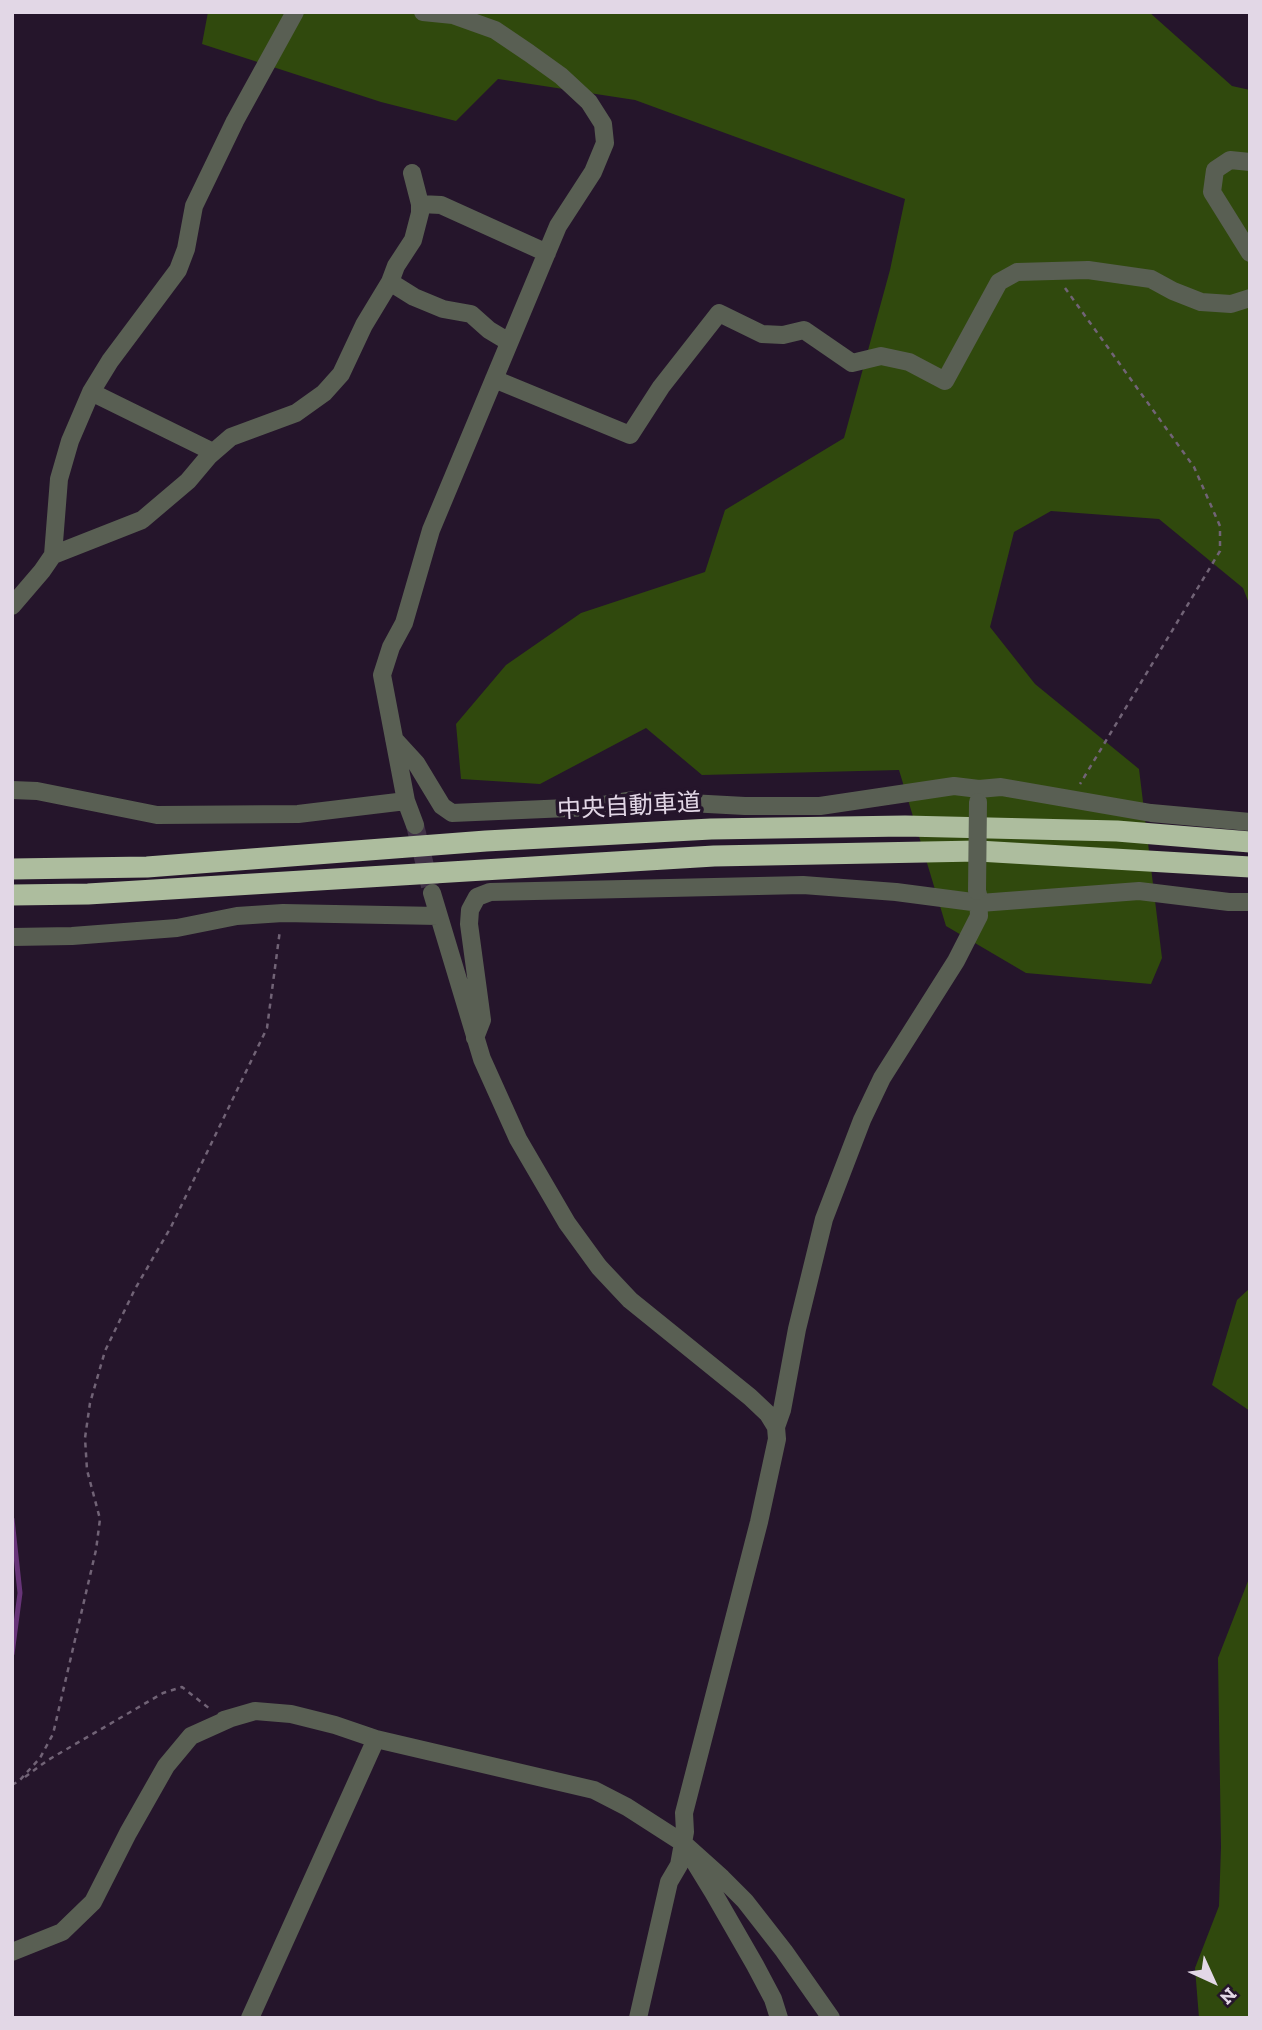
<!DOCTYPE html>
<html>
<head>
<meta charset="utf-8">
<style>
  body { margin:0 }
  #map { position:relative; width:1262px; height:2030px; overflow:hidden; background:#25152b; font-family:"Zilla Slab",serif }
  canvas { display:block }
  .frame { position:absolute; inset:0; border:14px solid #e2d7e6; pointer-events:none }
  .north { position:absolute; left:1178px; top:1946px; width:70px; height:70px; -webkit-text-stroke:5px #25152b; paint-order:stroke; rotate:135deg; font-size:19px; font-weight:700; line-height:28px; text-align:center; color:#e2d7e6 }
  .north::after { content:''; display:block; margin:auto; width:24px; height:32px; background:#e2d7e6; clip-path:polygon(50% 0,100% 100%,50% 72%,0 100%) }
</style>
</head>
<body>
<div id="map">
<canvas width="1262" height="2030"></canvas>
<div class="frame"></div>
<div class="north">N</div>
</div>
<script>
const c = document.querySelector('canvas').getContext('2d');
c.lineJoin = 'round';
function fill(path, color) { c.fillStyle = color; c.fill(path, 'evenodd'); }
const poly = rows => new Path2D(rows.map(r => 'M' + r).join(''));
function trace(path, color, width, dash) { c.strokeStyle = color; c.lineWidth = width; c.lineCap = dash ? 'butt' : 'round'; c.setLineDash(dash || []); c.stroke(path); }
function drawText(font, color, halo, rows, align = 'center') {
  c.font = font + ' "Zilla Slab","Noto Sans JP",serif'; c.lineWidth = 7; c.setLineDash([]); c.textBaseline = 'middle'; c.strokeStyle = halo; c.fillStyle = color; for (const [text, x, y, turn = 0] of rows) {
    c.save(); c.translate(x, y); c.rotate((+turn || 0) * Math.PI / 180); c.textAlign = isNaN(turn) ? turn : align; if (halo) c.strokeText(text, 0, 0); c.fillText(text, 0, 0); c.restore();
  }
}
const green = poly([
  [208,12,1149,12,1232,86,1250,90,1250,606,1243,588,1159,519,1051,511,1014,532,990,627,1035,684,1139,769,1162,958,1151,984,1026,973,946,926,899,770,702,775,646,728,540,784,461,779,456,724,506,665,581,613,705,572,725,510,844,438,890,270,905,199,635,100,498,79,456,121,381,102,202,44],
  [1250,1288,1250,1411,1212,1385,1237,1300],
  [1250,1576,1250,2018,1199,2018,1195,1968,1219,1906,1221,1847,1218,1658]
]);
const stream = poly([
  [12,1519,20,1593,12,1654]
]);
const minorTunnel = poly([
  [415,825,430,886]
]);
const path = poly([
  [1065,288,1194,467,1220,526,1220,551,1080,784],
  [25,1777,48,1760,163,1693,182,1687,210,1709],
  [12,1785,19,1781,40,1758,53,1734,96,1550,100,1519,87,1470,85,1438,90,1403,105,1351,135,1289,171,1227,267,1028,280,930]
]);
const minor = poly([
  [1250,162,1230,160,1215,170,1212,192,1250,253],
  [420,204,441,205,547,253],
  [390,282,396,266,413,240,420,213,420,204,412,173],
  [494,379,630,435,661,387,719,313,762,334,783,335,804,330,852,363,881,356,909,362,945,381,999,282,1017,272,1088,270,1151,279,1173,291,1201,302,1231,304,1250,298],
  [91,392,213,452],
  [53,555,142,520,188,481,209,456,231,437,296,413,324,393,341,374,364,325,390,282,414,297,443,309,471,314,489,330,509,342],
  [12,606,42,571,53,555,59,479,70,441,91,392,110,361,178,270,186,249,194,206,235,121,295,12],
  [394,739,416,763,442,806,452,813,591,807,634,800,745,806,820,806,954,786,979,789,1001,787,1151,813,1250,822],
  [12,790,37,791,157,815,298,814,406,801],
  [415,825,406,801,382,675,391,647,404,623,431,530,558,226,593,172,605,143,603,124,589,102,561,76,529,53,495,30,453,15,423,12],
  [432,893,482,1059,518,1139,567,1223,599,1267,630,1300,750,1397,768,1414,776,1427,777,1439,759,1522,684,1813,685,1832,683,1843,713,1892,755,1965,773,1999,779,2018],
  [12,937,72,936,177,928,237,916,283,913,438,916],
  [475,1038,482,1020,469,924,470,910,477,897,490,892,803,885,896,892,980,903,1139,891,1229,902,1250,902],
  [776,1427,782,1410,797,1329,824,1219,862,1120,882,1078,956,961,979,916,978,894],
  [224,1720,255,1711,291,1714,335,1725,376,1739,594,1790,627,1807,683,1843,722,1878,745,1901,784,1951,831,2018],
  [12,1952,62,1932,93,1902,128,1833,166,1766,191,1736,231,1718],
  [250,2018,376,1739],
  [638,2018,669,1882,679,1865,683,1843]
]);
const highway = poly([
  [12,869,147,867,486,841,711,829,905,826,1117,831,1250,842],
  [12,895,88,894,714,856,978,851,1250,867]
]);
const minorBridge = poly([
  [977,891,978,802]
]);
const streetNames = [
  ["中央自動車道",629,807,-3]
];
fill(green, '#30490d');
trace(stream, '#673478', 5);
trace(minorTunnel, '#413247', 18, [18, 9]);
trace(path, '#716376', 2.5, [5, 5]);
trace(minor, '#595f53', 18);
trace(highway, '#adbd9e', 21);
trace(minorBridge, '#595f53', 18);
drawText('24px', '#e2d7e6', '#25152b', streetNames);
</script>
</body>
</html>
